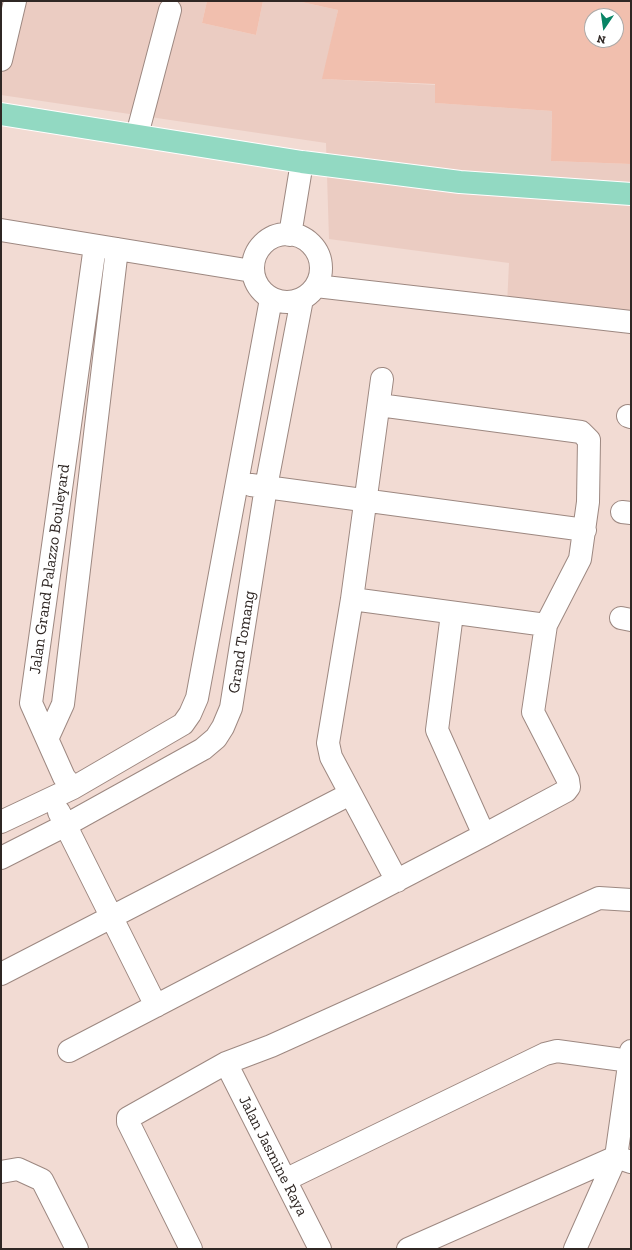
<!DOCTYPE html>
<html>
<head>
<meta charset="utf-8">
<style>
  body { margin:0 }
  #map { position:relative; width:632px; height:1250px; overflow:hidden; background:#f2dbd3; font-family:"Zilla Slab",serif }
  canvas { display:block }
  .frame { position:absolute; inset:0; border:2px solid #2f2724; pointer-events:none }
  .north { position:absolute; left:584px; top:8px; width:40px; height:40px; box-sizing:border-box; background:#fff; border:1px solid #aca9a7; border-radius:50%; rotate:193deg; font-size:11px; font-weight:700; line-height:16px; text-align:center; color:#2f2724 }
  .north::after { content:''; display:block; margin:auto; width:14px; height:18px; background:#088465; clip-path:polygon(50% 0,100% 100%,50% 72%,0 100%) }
</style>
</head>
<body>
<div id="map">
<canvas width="632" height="1250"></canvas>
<div class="frame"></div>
<div class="north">N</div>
</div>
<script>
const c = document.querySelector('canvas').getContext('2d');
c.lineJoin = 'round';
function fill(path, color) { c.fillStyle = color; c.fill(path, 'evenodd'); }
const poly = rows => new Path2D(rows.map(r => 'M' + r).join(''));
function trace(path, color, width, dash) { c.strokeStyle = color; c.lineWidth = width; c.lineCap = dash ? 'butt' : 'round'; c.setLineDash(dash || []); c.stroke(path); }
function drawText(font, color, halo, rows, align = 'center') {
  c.font = font + ' "Zilla Slab",serif'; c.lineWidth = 3; c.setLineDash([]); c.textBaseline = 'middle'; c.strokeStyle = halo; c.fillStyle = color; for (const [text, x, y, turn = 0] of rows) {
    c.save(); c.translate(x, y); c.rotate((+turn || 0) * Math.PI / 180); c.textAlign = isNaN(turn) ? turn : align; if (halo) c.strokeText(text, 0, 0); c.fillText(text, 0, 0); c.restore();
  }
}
const built = poly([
  [25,1,207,1,202,23,256,35,263,1,297,1,338,10,323,79,436,85,436,103,552,111,551,161,631,164,631,319,507,305,509,263,329,239,326,143,1,95,1,77]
]);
const green = poly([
  [207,1,263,1,256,35,202,23],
  [297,1,631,1,631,164,551,161,552,111,435,103,435,84,322,79,338,10],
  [592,16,616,16,616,40,592,40]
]);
const minor = poly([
  [1,60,15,1],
  [137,135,170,10],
  [1,230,252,271],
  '253 268a34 34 0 1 1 68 0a34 34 0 1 1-68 0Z',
  [290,235,302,162],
  [316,286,631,322],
  [382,379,352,599,328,743,331,757,397,881],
  [628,416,631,417],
  [251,485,585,530],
  [622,512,631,513],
  [352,599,546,625],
  [452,614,437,730,484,835],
  [621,618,631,620],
  [48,737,63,704,117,249],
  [73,788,64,777,31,703,95,246],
  [59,812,156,1006],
  [1,822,73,788,183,724,190,714,197,698,271,299],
  [1,858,66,825,203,749,216,738,223,727,231,708,266,487,302,299],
  [1,974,350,794],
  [69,1051,484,835,566,791,569,787,568,780,533,712,546,625,580,559,588,502,589,440,581,432,379,405],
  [631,1051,616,1157,631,1162],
  [226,1063,320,1249],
  [1,1172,18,1169,42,1180,77,1249],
  [285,1180,545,1054,557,1051,630,1061],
  [191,1249,128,1122,128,1118,226,1063,271,1046,599,898,631,900],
  [408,1249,616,1157],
  [575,1249,616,1157]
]);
const major = poly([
  [1,114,302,162,460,182,631,194]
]);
const streetNames = [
  ["Jalan Grand Palazzo Bouleyard",50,569,-82],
  ["Grand Tomang",242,642,-81],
  ["Jalan Jasmine Raya",273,1156,63]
];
fill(built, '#ebccc2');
fill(green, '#f1bfae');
trace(minor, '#9d8881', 24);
trace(major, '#fff', 24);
trace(minor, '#fff', 22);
trace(major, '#92d9c2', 22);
drawText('16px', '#2f2724', '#fff', streetNames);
</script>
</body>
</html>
